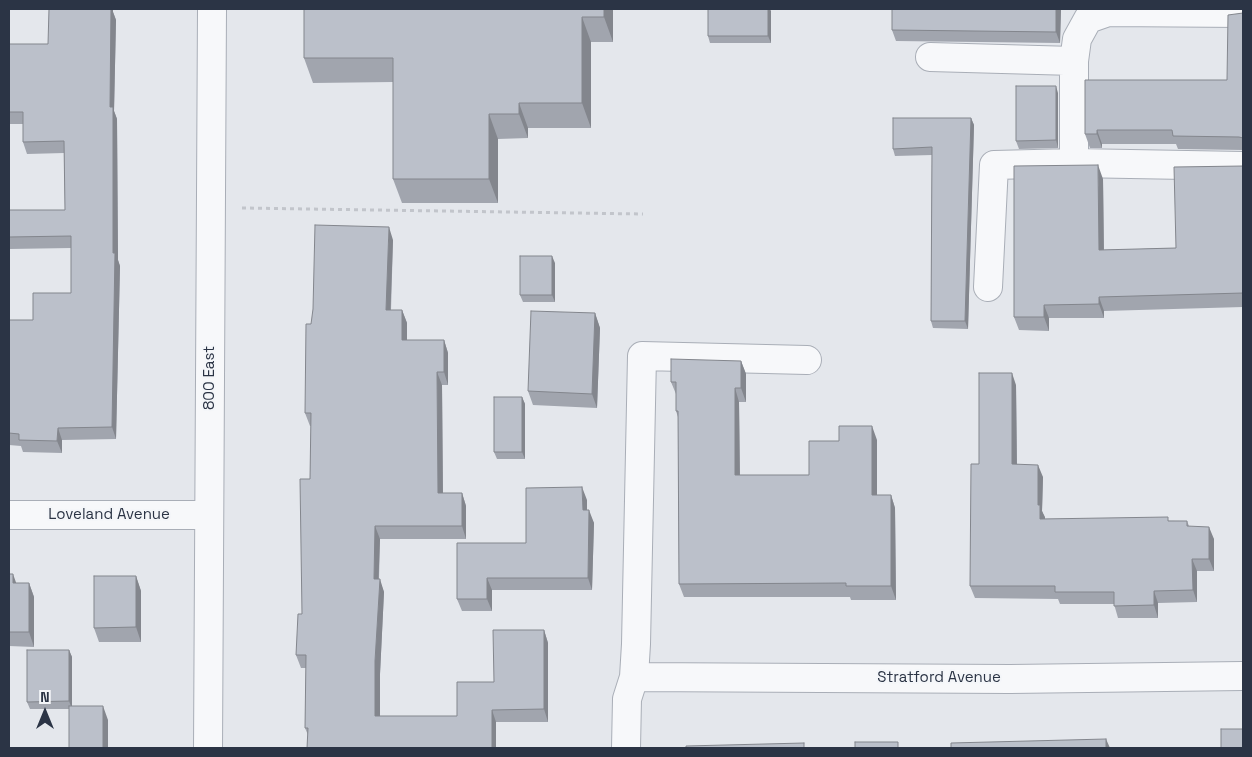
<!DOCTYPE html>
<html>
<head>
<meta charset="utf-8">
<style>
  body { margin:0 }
  #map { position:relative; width:1252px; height:757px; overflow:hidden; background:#e4e7ec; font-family:"Space Grotesk",sans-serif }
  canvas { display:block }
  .frame { position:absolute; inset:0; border:10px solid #2b3445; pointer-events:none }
  .north { position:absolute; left:20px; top:687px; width:50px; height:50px; -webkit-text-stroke:4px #f4f6f9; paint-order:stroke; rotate:0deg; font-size:14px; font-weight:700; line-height:20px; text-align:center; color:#2b3445 }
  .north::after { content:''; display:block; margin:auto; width:18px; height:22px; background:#2b3445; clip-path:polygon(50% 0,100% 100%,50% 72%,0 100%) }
</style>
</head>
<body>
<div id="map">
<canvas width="1252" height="757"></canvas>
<div class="frame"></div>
<div class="north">N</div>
</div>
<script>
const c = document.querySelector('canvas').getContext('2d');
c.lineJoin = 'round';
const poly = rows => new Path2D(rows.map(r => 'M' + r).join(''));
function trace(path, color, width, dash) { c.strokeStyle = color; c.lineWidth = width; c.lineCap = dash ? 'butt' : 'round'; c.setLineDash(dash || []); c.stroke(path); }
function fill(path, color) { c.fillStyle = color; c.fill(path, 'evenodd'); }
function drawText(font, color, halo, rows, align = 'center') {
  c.font = font + ' "Space Grotesk",sans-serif'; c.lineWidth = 4; c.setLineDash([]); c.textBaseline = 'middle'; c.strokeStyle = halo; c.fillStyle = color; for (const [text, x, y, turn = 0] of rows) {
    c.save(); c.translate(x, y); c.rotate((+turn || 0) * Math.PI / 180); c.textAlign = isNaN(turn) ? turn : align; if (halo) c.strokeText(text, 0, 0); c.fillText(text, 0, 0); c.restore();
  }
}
const path = poly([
  [242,208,643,214]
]);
const minor = poly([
  [930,57,1074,61,1074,163],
  [1074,61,1077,39,1088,19,1108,12,1243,13],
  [988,287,994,165,1074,163,1243,166],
  [9,515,209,515],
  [634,677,1010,679,1243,676],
  [208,748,212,9],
  [626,748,627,699,634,677,636,644,642,356,807,360]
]);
const wall = poly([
  [113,9,113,12,116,20,114,111,117,119,118,260,120,266,116,439,62,440,62,453,23,452,21,446,9,445,9,320,33,320,71,293,71,248,9,249,9,210,65,210,64,153,27,154,23,142,23,124,9,124,9,44,48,44],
  [613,9,613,42,591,42,591,128,528,128,528,138,498,139,498,203,402,203,393,179,393,82,313,83,304,58],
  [892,9,1061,9,1060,43,896,41,892,30],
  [771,11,771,43,710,43,708,36],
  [1243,13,1243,150,1178,149,1176,144,1102,144,1102,148,1090,148,1085,134,1227,80],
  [1058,93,1058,148,1019,149,1016,141],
  [971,118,974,125,968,329,933,328,931,321,932,155,895,156,893,149],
  [1243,166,1243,307,1104,311,1104,318,1049,318,1049,331,1019,330,1014,317,1103,179,1104,250,1176,248],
  [393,240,391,310,402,310,407,323,407,340,444,340,448,353,448,385,442,385,443,493,462,493,466,506,466,539,380,539,379,579,384,592,380,674,380,716,457,716,494,682,544,630,548,643,548,722,496,722,496,748,307,748,308,735,305,728,306,668,301,668,296,655,302,614,310,479,311,426,310,426,305,413,311,324],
  [555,263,555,302,523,302,520,295],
  [595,313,600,328,597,408,533,405,528,391],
  [741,361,746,374,746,402,739,402,740,475,809,475,839,441,877,440,877,495,891,495,895,508,896,600,851,600,850,597,684,597,679,584,678,417,676,411,676,394,671,382],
  [1016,385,1017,464,1043,477,1042,511,1045,519,1187,521,1189,526,1214,539,1214,571,1197,571,1197,602,1158,603,1158,618,1118,618,1114,604,1060,604,1058,599,975,598,970,586,979,464],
  [522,397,525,404,525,459,497,459,494,452],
  [587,500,587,510,594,523,592,590,492,590,492,611,462,611,457,599,526,543],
  [9,574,16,583,29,583,34,597,34,647,9,646],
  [136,576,141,591,141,642,99,642,94,628],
  [69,650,72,657,72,706,108,720,108,748,69,709,30,709,27,702]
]);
const shadedWall = poly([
  [109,9,113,9,113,12,116,20,114,111,117,119,118,260,120,266,116,439,112,427,113,253,110,107],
  [604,9,613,9,613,42,604,17],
  [768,9,770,9,771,11,771,43,768,36],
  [1056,9,1061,9,1060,43,1056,32],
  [582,17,591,42,591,128,582,103],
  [1056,86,1058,93,1058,148,1056,140],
  [519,103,528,128,528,138,519,114],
  [489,114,498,139,498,203,489,179],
  [971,118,974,125,968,329,965,321],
  [1097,130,1102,144,1102,148,1097,134],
  [1098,165,1103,179,1104,263,1099,250],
  [389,227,393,240,390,323,386,310],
  [552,256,555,263,555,302,552,295],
  [1099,297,1104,311,1104,318,1099,304],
  [1044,305,1049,318,1049,331,1044,317],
  [402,310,407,323,407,353,402,340],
  [595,313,600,328,597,408,592,394],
  [444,340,448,353,448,385,444,372],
  [741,361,746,374,746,402,741,388],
  [437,372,442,385,443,506,438,493],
  [1012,373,1016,385,1017,477,1012,464],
  [735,388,739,402,740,489,735,475],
  [522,397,525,404,525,459,522,452],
  [872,426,877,440,877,508,872,495],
  [58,428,62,440,62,453,57,441],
  [1038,465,1043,477,1042,511,1045,517,1045,531,1040,519,1038,505],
  [582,487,587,500,587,523,583,510],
  [462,493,466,506,466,539,462,526],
  [891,495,895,508,896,600,891,586],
  [589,510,594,523,592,590,588,578],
  [375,526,380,539,378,592,374,579],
  [1209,527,1214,539,1214,571,1209,559],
  [1192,559,1197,571,1197,602,1193,590],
  [13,574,18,588,13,583],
  [136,576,141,591,141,642,136,627],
  [487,578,492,590,492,611,487,599],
  [380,579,384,592,380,674,380,729,375,716,375,661],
  [29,583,34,597,34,647,29,632],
  [1154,591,1158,603,1158,618,1154,605],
  [544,630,548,643,548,722,544,709],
  [69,650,72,657,72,709,69,701],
  [103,706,108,720,108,748,103,748],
  [492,710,496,722,496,748,492,748],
  [1106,739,1110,748,1106,748]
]);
const building = poly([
  [49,9,111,9,110,107,113,107,113,253,115,253,112,427,58,428,57,441,19,440,19,434,9,433,9,320,33,320,33,293,71,293,71,236,9,237,9,210,65,210,64,141,23,142,23,112,9,112,9,44,48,44,49,9],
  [304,9,604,9,604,17,582,17,582,103,519,103,519,114,489,114,489,179,393,179,393,58,304,58,304,9],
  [708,9,768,9,768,36,708,36,708,9],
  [892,9,1056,9,1056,32,892,30,892,9],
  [1243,13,1243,138,1239,137,1173,136,1172,130,1097,130,1097,134,1085,134,1085,80,1227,80,1228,15,1243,13],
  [1016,86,1056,86,1056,140,1016,141,1016,86],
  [893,118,971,118,965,321,931,321,932,147,893,149,893,118],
  [1098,165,1099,250,1176,248,1174,167,1243,166,1243,293,1099,297,1099,304,1044,305,1044,317,1014,317,1014,166,1098,165],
  [315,225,389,227,386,310,402,310,402,340,444,340,444,372,437,372,438,493,462,493,462,526,375,526,374,579,380,579,375,661,375,716,457,716,457,682,494,682,493,630,544,630,544,709,492,710,492,748,307,748,308,728,305,728,306,655,296,655,298,614,302,614,300,479,310,479,311,413,305,413,306,324,311,324,313,309,315,225],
  [520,256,552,256,552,295,520,295,520,256],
  [531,311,595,313,592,394,528,391,531,311],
  [671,359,741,361,741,388,735,388,735,475,809,475,809,441,839,441,839,426,872,426,872,495,891,495,891,586,846,586,846,583,679,584,678,411,676,411,676,382,671,382,671,359],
  [979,373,1012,373,1012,464,1038,465,1038,505,1040,505,1040,519,1168,517,1168,521,1187,521,1187,526,1209,527,1209,559,1192,559,1193,590,1154,591,1154,605,1114,606,1114,592,1055,592,1055,586,970,586,971,464,979,464,979,373],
  [494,397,522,397,522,452,494,452,494,397],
  [582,487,583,510,589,510,588,578,487,578,487,599,457,599,457,543,526,543,526,488,582,487],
  [9,574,13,574,13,583,29,583,29,632,9,632,9,574],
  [94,576,136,576,136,627,94,628,94,576],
  [27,650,69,650,69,701,27,702,27,650],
  [69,706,103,706,103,748,69,748,69,706],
  [1221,729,1243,729,1243,748,1221,748,1221,729],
  [1106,739,1106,748,951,748,951,743,1106,739],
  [855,742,898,742,898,748,855,748,855,742],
  [804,743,804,748,686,748,686,746,804,743]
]);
const streetNames = [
  ["800 East",210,378,-90],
  ["Loveland Avenue",109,515],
  ["Stratford Avenue",939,678]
];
trace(minor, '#a9aeb7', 30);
trace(path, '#c2c5cb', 3, [4, 4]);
trace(minor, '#f7f8fa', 28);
fill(wall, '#a1a5ae');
fill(shadedWall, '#83868d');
fill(building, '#bbc0ca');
trace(building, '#83868d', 1);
drawText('15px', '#2b3445', '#f4f6f9', streetNames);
</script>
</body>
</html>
